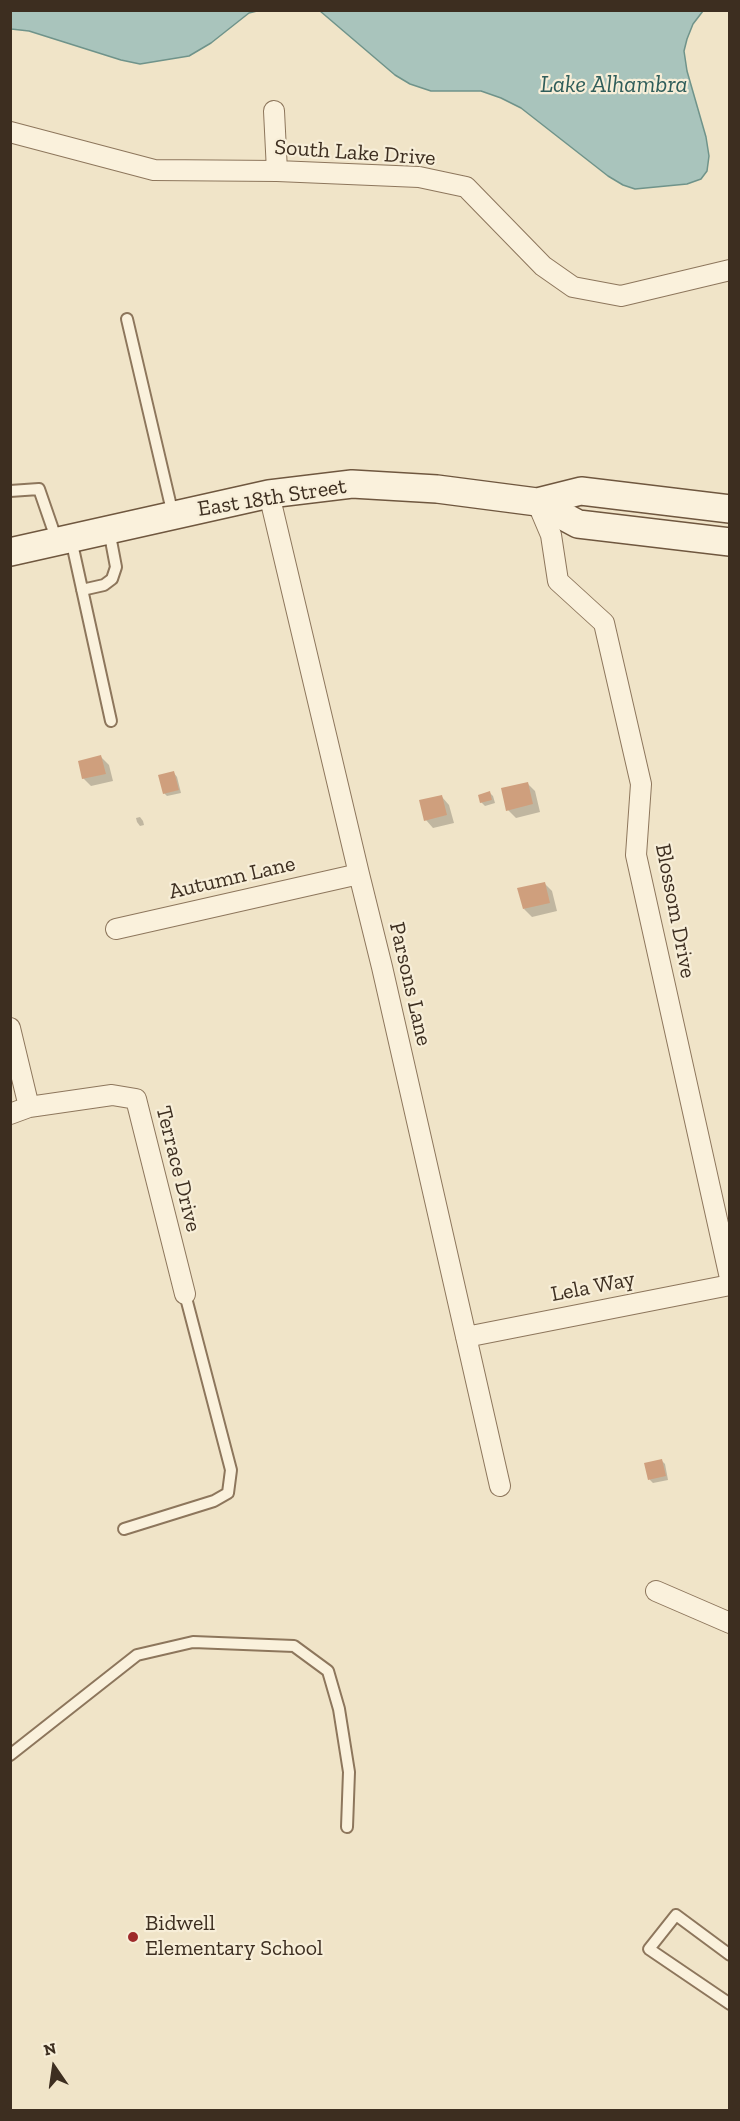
<!DOCTYPE html>
<html>
<head>
<meta charset="utf-8">
<style>
  body { margin:0 }
  #map { position:relative; width:740px; height:2121px; overflow:hidden; background:#f0e4c8; font-family:"Zilla Slab",serif }
  canvas { display:block }
  .frame { position:absolute; inset:0; border:12px solid #3d2e20; pointer-events:none }
  .north { position:absolute; left:24px; top:2037px; width:60px; height:60px; -webkit-text-stroke:4px #f7eed8; paint-order:stroke; rotate:347deg; font-size:16px; font-weight:700; line-height:24px; text-align:center; color:#3d2e20 }
  .north::after { content:''; display:block; margin:auto; width:21px; height:27px; background:#3d2e20; clip-path:polygon(50% 0,100% 100%,50% 72%,0 100%) }
</style>
</head>
<body>
<div id="map">
<canvas width="740" height="2121"></canvas>
<div class="frame"></div>
<div class="north">N</div>
</div>
<script>
const c = document.querySelector('canvas').getContext('2d');
c.lineJoin = 'round';
function fill(path, color) { c.fillStyle = color; c.fill(path, 'evenodd'); }
const poly = rows => new Path2D(rows.map(r => 'M' + r).join(''));
function trace(path, color, width, dash) { c.strokeStyle = color; c.lineWidth = width; c.lineCap = dash ? 'butt' : 'round'; c.setLineDash(dash || []); c.stroke(path); }
function drawText(font, color, halo, rows, align = 'center') {
  c.font = font + ' "Zilla Slab",serif'; c.lineWidth = 4.5; c.setLineDash([]); c.textBaseline = 'middle'; c.strokeStyle = halo; c.fillStyle = color; for (const [text, x, y, turn = 0] of rows) {
    c.save(); c.translate(x, y); c.rotate((+turn || 0) * Math.PI / 180); c.textAlign = isNaN(turn) ? turn : align; if (halo) c.strokeText(text, 0, 0); c.fillText(text, 0, 0); c.restore();
  }
}
const water = poly([
  [10,11,11,10,257,11,249,13,211,43,189,56,140,64,121,60,29,31,11,29,10,11],
  [320,11,703,11,693,24,687,39,684,51,687,71,706,137,709,156,707,171,701,179,687,184,635,189,623,185,608,176,521,108,501,98,481,91,431,91,410,84,395,75,320,11]
]);
const shadow = poly([
  [101,757,109,765,113,781,91,786,83,778],
  [174,773,177,777,181,793,167,796,164,793],
  [528,784,535,791,540,812,516,818,508,810],
  [490,793,493,796,495,803,485,806,481,802],
  [442,797,449,805,454,823,433,828,426,820],
  [140,817,143,821,144,825,140,826,137,822,136,818],
  [544,883,552,891,557,911,532,917,524,909],
  [661,1460,665,1464,668,1480,653,1483,650,1480,646,1464]
]);
const building = poly([
  [101,755,106,774,82,779,78,761],
  [174,771,179,790,163,794,158,775],
  [528,782,533,804,506,811,501,788],
  [490,791,492,800,480,803,478,795],
  [442,795,447,815,424,821,419,800],
  [545,882,550,903,523,909,517,888],
  [662,1459,666,1476,648,1480,644,1463]
]);
const service = poly([
  [127,319,173,515],
  [10,491,39,489,57,541],
  [71,539,111,721],
  [82,590,104,585,112,579,116,567,109,530],
  [124,1529,214,1501,228,1493,231,1470,185,1294],
  [10,1755,137,1655,193,1642,294,1646,328,1671,339,1709,349,1772,347,1827],
  [730,1955,676,1915,649,1949,730,2004]
]);
const minor = poly([
  [274,111,277,171],
  [10,132,154,170,277,171,419,177,466,187,543,266,573,287,621,296,730,270],
  [269,494,359,874,382,967,500,1486],
  [537,502,551,535,558,581,604,623,641,784,636,855,730,1278],
  [116,929,359,874],
  [10,1028,29,1107,112,1095,136,1099,185,1294],
  [10,1114,29,1107],
  [466,1337,730,1285],
  [656,1591,730,1623]
]);
const secondary = poly([
  [537,502,578,524,730,542],
  [10,552,269,494,352,484,437,489,537,502,581,491,730,509]
]);
const markers = [
  [133,1937,6,"#9e2a2b"]
];
const streetNames = [
  ["South Lake Drive",355,153,4],
  ["East 18th Street",272,498,-9],
  ["Autumn Lane",232,878,-13],
  ["Blossom Drive",675,911,79],
  ["Parsons Lane",410,984,77],
  ["Terrace Drive",178,1169,76],
  ["Lela Way",593,1287,-11]
];
const poiNames = [
  ["Bidwell",145,1924],
  ["Elementary School",145,1949]
];
const waterNames = [
  ["Lake Alhambra",614,85]
];
fill(water, '#a9c4bc');
trace(water, '#6f938a', 1.5);
fill(shadow, '#0003');
fill(building, '#cf9f7d');
trace(service, '#8d765c', 14);
trace(minor, '#8d765c', 22);
trace(secondary, '#6f573f', 30);
trace(service, '#faf1dc', 10);
trace(minor, '#faf1dc', 20);
trace(secondary, '#faf1dc', 27);
for (const [x, y, r, color] of markers) { const dot = new Path2D(); dot.arc(x, y, r, 0, 2 * Math.PI); c.fillStyle = color; c.fill(dot); trace(dot, '#f7eed8', 2); }
drawText('22px', '#3d2e20', '#f7eed8', streetNames);
drawText('22px', '#3d2e20', '#f7eed8', poiNames, 'left');
drawText('italic 24px', '#2f5d5a', '#f7eed8', waterNames);
</script>
</body>
</html>
